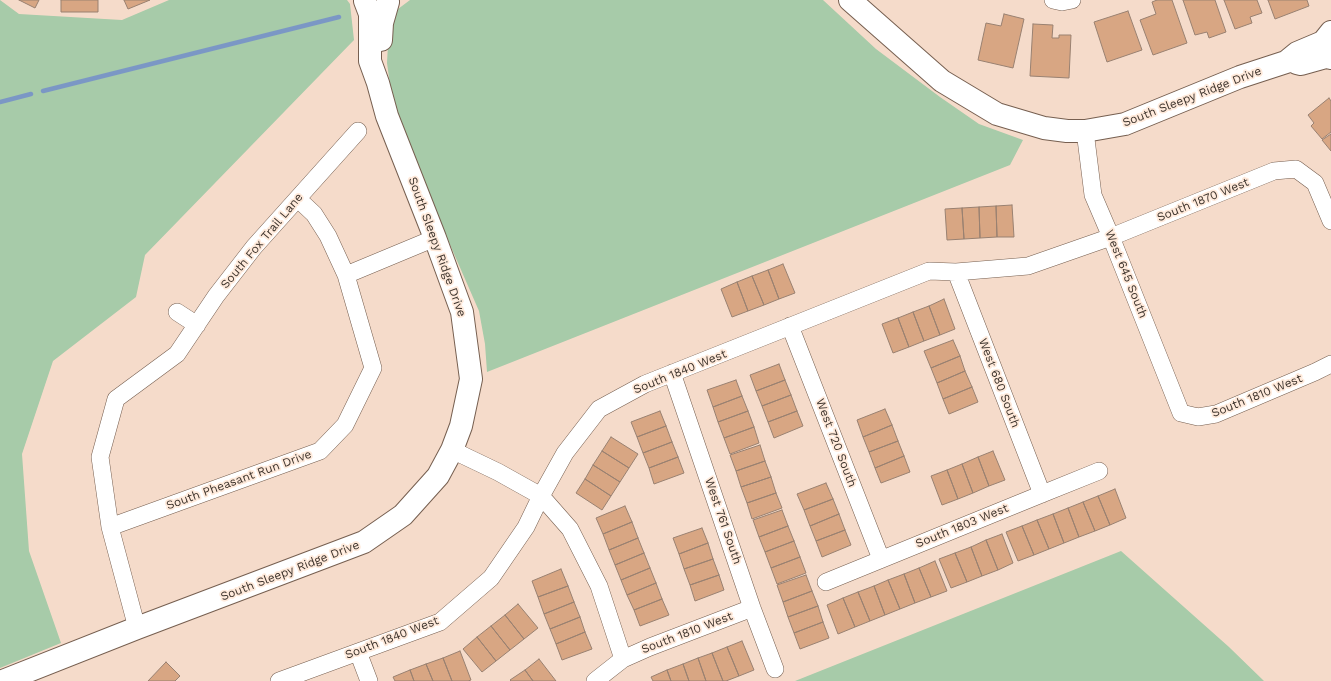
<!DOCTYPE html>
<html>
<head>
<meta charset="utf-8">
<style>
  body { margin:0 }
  canvas { display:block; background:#f5dbca }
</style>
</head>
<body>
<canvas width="1331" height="681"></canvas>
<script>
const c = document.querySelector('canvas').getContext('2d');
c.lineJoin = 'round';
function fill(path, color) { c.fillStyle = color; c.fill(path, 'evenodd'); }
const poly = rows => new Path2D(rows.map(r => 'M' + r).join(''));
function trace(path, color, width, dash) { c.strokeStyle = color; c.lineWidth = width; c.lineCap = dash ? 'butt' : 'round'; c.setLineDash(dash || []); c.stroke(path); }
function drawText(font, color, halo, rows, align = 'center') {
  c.font = font + ' "Work Sans",sans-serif'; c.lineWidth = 3.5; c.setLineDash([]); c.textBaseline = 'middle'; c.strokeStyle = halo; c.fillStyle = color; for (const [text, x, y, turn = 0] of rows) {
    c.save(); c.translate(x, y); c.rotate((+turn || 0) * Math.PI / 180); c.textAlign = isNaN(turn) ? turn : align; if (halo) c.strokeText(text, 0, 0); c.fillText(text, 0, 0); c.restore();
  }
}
const green = poly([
  [0,0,19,14,122,20,169,0,347,0,350,4,354,40,145,255,136,297,53,361,22,454,29,551,61,643,0,668],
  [410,0,823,0,876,49,940,97,979,124,1023,140,1010,165,487,372,485,344,479,311,413,160,393,106,387,63,389,25,394,12],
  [1121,551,1229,647,1264,681,795,681]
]);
const stream = poly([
  [43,91,339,17],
  [0,102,31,94]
]);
const building = poly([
  [19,0,39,0,35,8,19,0],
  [61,0,98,0,98,12,61,12,61,0],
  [124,0,150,0,128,9,124,0],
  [1157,0,1172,0,1187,43,1153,55,1140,20,1156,14,1152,2,1157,0],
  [1183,0,1215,0,1226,32,1209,38,1207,32,1195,35,1183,0],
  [1224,0,1257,0,1262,13,1250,17,1252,23,1235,29,1224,0],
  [1268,0,1307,0,1309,6,1275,19,1268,0],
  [1128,11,1142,50,1107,62,1094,22,1128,11],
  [1004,14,1024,19,1013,68,978,60,986,23,1001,26,1004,14],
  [1033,24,1053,25,1052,38,1059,38,1059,35,1071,35,1069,78,1030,76,1033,24],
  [1329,98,1331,101,1331,132,1322,139,1311,126,1314,123,1308,115,1329,98],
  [1331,134,1331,151,1322,140,1331,134],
  [1012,205,1014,237,997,237,996,206,1012,205],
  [996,206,997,237,980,238,979,207,996,206],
  [979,207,980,238,964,239,962,208,979,207],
  [962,208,964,239,947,240,945,209,962,208],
  [783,264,795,293,779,299,768,270,783,264],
  [768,270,779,299,764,305,752,276,768,270],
  [752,276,764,305,748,311,737,282,752,276],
  [737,282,748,311,732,317,721,289,737,282],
  [944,299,955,329,940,335,929,306,944,299],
  [929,306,940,335,924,341,913,312,929,306],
  [913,312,924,341,909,347,898,318,913,312],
  [898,318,909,347,893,353,882,324,898,318],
  [953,340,960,356,931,368,924,351,953,340],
  [960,356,965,371,937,383,931,368,960,356],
  [779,364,785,380,756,391,750,375,779,364],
  [965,371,972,387,943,399,937,383,965,371],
  [736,380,742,396,713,407,707,390,736,380],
  [785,380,791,395,762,406,756,391,785,380],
  [972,387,978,402,949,414,943,399,972,387],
  [791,395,797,411,768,422,762,406,791,395],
  [742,396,748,411,718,422,713,407,742,396],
  [885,409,892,425,863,437,857,420,885,409],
  [660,411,666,426,637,437,631,422,660,411],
  [748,411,754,427,724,438,718,422,748,411],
  [797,411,803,426,774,438,768,422,797,411],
  [892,425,898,441,869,452,863,437,892,425],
  [666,426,672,442,643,453,637,437,666,426],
  [754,427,759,443,730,454,724,438,754,427],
  [611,437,638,454,629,468,602,451,611,437],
  [898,441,904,456,875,468,869,452,898,441],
  [672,442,678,457,649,468,643,453,672,442],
  [760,445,765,461,736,471,730,455,760,445],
  [602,451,629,468,620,482,593,465,602,451],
  [993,451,1005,480,989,486,978,457,993,451],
  [904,456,910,472,881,483,875,468,904,456],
  [678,457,684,473,654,484,649,468,678,457],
  [978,457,989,486,973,493,962,464,978,457],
  [765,461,771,477,741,487,736,471,765,461],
  [962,464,973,493,958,499,947,470,962,464],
  [593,465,620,482,611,496,585,479,593,465],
  [947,470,958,499,942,505,931,476,947,470],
  [771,477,776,493,747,503,741,487,771,477],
  [585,479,611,496,602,510,576,493,585,479],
  [826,483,833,499,804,510,797,494,826,483],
  [1115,489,1126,518,1110,525,1098,496,1115,489],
  [776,493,782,508,752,519,747,503,776,493],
  [1098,496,1110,525,1095,531,1083,502,1098,496],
  [833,499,839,514,810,526,804,510,833,499],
  [1083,502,1095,531,1079,537,1068,508,1083,502],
  [625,506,632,522,603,534,596,518,625,506],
  [1068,508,1079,537,1064,543,1053,514,1068,508],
  [782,510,788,526,759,537,753,520,782,510],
  [839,514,845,530,816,541,810,526,839,514],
  [1053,514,1064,543,1049,549,1037,520,1053,514],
  [1037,520,1049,549,1034,555,1022,526,1037,520],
  [632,522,638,538,609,550,603,534,632,522],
  [788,526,794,541,765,552,759,537,788,526],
  [1022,526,1034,555,1018,561,1006,532,1022,526],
  [702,528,708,543,679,554,673,538,702,528],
  [845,530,851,545,822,557,816,541,845,530],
  [1002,534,1013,563,998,570,986,540,1002,534],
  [638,538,644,553,615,565,609,550,638,538],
  [986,540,998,570,982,576,971,547,986,540],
  [794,541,800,557,771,568,765,552,794,541],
  [708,543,713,559,684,569,679,554,708,543],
  [971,547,982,576,967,582,955,553,971,547],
  [644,553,650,568,621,580,615,565,644,553],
  [955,553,967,582,951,588,939,559,955,553],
  [800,557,806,573,777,584,771,568,800,557],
  [713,559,719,575,690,585,684,569,713,559],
  [935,561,947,591,931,597,919,568,935,561],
  [650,568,656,583,627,595,621,580,650,568],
  [919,568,931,597,915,603,904,574,919,568],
  [561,569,568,586,538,597,532,581,561,569],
  [904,574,915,603,900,609,888,580,904,574],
  [719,575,724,590,695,601,690,585,719,575],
  [806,575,812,591,783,602,777,585,806,575],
  [888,580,900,609,885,615,874,586,888,580],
  [656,583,662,599,634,610,627,595,656,583],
  [568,586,574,602,544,614,538,597,568,586],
  [874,586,885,615,870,621,858,592,874,586],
  [812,591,818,606,788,617,783,602,812,591],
  [858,592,870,621,855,627,843,598,858,592],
  [843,598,855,627,838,634,827,605,843,598],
  [662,599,669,615,640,626,634,610,662,599],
  [574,602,580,617,550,629,544,614,574,602],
  [518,604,538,628,524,639,505,615,518,604],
  [818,606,823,622,794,633,788,617,818,606],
  [505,615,524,639,510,650,491,626,505,615],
  [580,617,585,632,556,644,550,629,580,617],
  [823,622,829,638,800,649,794,633,823,622],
  [491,626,510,650,496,661,477,637,491,626],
  [585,632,592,649,562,660,556,644,585,632],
  [477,637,496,661,482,672,463,649,477,637],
  [742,641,754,670,739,676,727,647,742,641],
  [727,647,739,676,726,681,723,681,712,653,727,647],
  [460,651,471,680,468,681,452,681,443,658,460,651],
  [712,653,723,681,706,681,698,658,712,653],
  [443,658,452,681,433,681,426,664,443,658],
  [698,658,706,681,689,681,683,664,698,658],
  [539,659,556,681,533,681,525,670,539,659],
  [166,662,180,676,175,681,148,681,166,662],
  [426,664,433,681,414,681,410,670,426,664],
  [683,664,689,681,671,681,667,670,683,664],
  [410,670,414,681,395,681,393,677,410,670],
  [525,670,533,681,511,681,510,680,525,670],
  [667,670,671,681,653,681,651,677,667,670]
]);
const street = poly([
  [1053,0,1062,2,1072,0],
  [1085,131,1093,195,1111,237,1181,413,1198,417,1216,414,1315,372,1331,364],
  [956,272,1042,494],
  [346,275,435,238],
  [177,312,197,325],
  [790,326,881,559],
  [672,373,752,608,775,669],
  [452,450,498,472,541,496,570,529,599,586,623,659],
  [110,527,320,451,345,425,373,368,346,275,328,236,314,214,298,199],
  [826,582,1042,494,1099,471],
  [137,628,110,527,100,457,116,399,177,354,216,296,254,247,358,131],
  [358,652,369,681],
  [279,681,440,622,491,578,526,527,541,496,565,453,599,409,645,384,929,271,956,272,1028,266,1111,237,1274,171,1296,169,1315,183,1331,221],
  [595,681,623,659,650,647,752,608]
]);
const secondary = poly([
  [850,0,942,81,997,114,1044,128,1067,131,1085,131,1125,124,1240,77,1286,62,1297,53,1323,42,1331,32],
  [381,40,382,23,388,2],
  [1297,63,1301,64,1326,57,1331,58],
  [3,681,137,628,364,542,403,515,438,476,452,450,461,426,471,379,462,312,435,238,387,116,378,83,370,61,370,14,365,1]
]);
const streetNames = [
  ["South Sleepy Ridge Drive",1192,97,-21],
  ["South 1870 West",1203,200,-22],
  ["South Fox Trail Lane",262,241,-50],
  ["South Sleepy Ridge Drive",437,247,70],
  ["West 645 South",1126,274,68],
  ["South 1840 West",680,372,-22],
  ["West 680 South",999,383,69],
  ["South 1810 West",1257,396,-22],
  ["West 720 South",836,443,69],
  ["South Pheasant Run Drive",239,480,-20],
  ["West 761 South",723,521,71],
  ["South 1803 West",962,526,-22],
  ["South Sleepy Ridge Drive",290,571,-21],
  ["South 1810 West",687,633,-21],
  ["South 1840 West",392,638,-21]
];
fill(green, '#a7cba9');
trace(stream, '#7b97c5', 4.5);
fill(building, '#d8a683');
trace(building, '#998171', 1);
trace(street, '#765f50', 18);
trace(secondary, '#765f50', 24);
trace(street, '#fff', 17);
trace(secondary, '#fff', 22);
drawText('12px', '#3e342d', '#ffeadb', streetNames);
</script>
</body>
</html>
